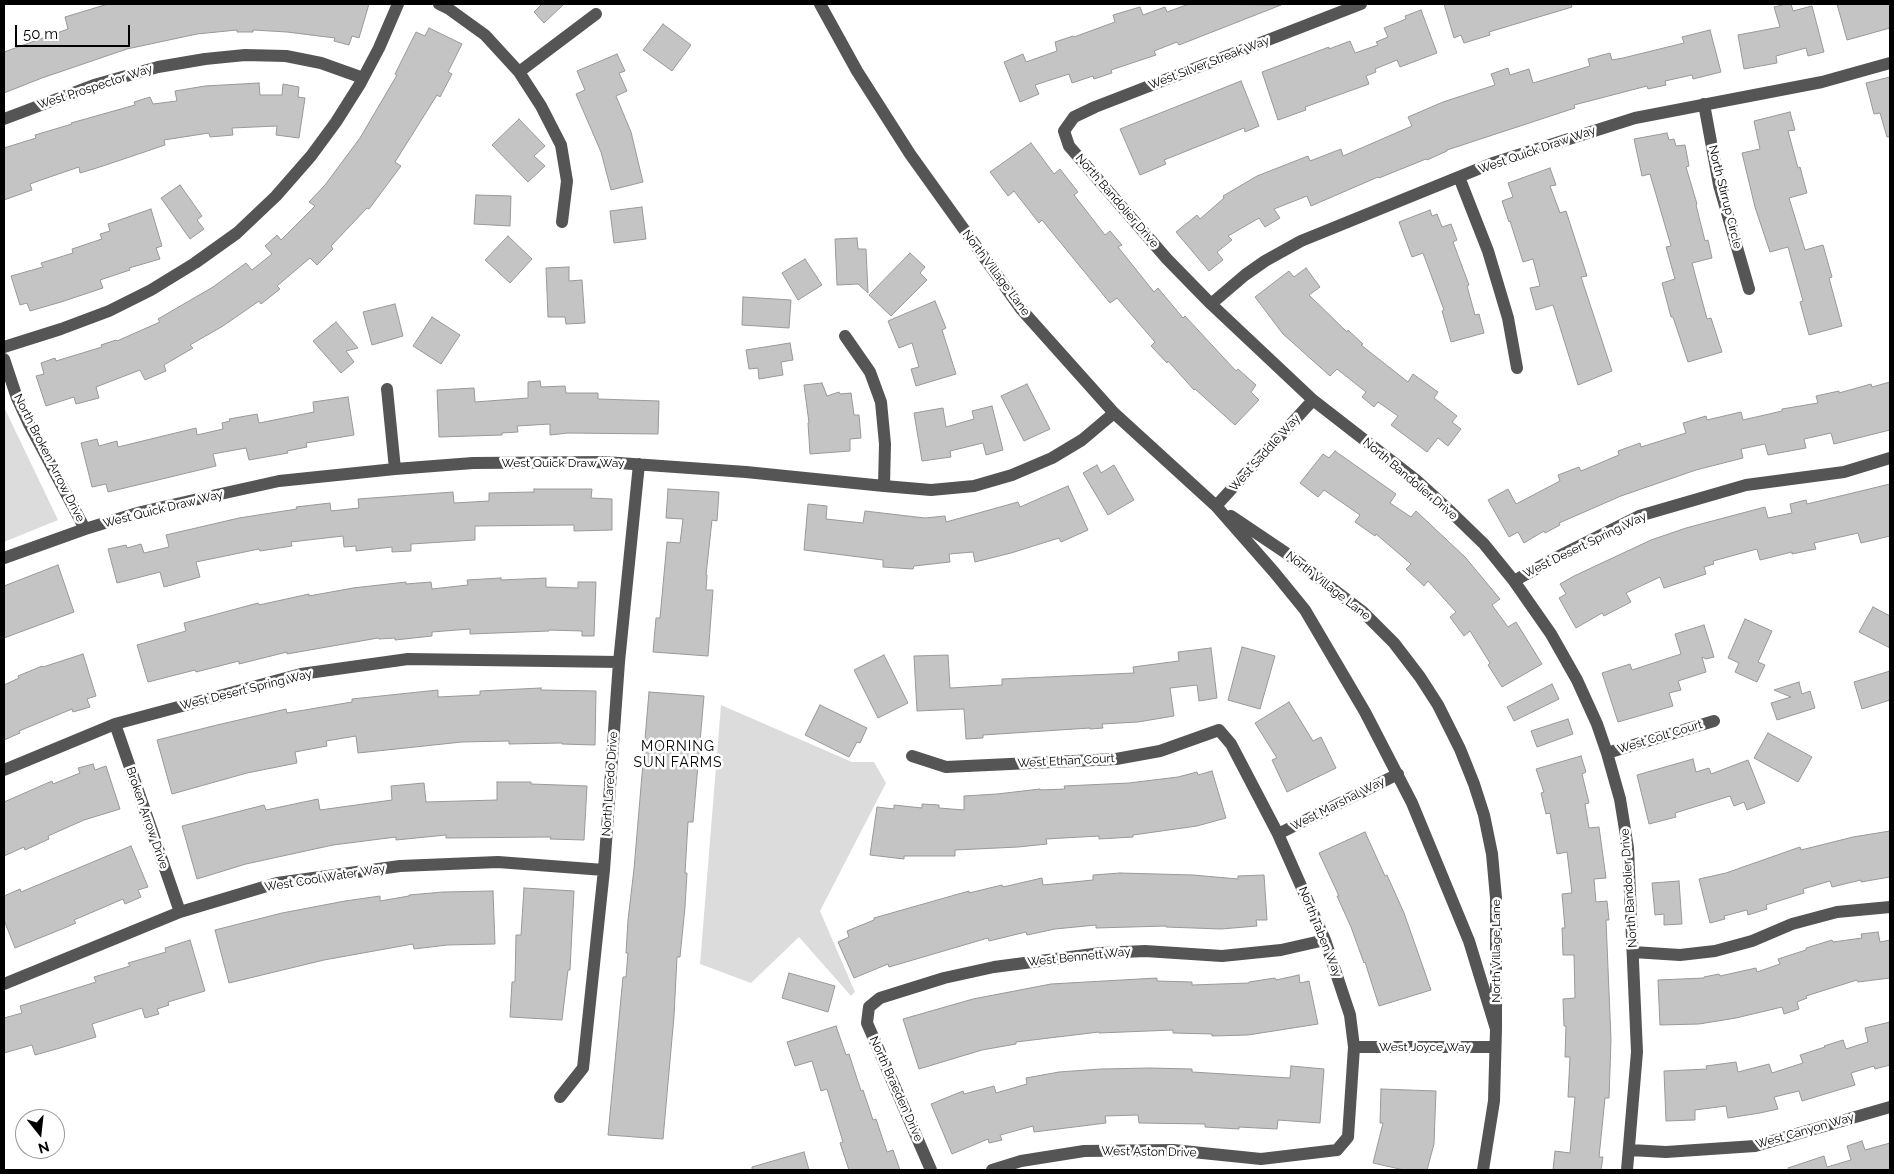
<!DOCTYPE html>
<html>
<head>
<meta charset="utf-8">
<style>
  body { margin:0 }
  #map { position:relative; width:1894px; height:1174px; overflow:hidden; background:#fff; font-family:Raleway,sans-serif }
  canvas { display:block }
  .frame { position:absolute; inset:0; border:5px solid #000; pointer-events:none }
  .north { position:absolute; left:15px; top:1109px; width:50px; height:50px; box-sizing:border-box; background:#fff; border:1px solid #999; border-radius:50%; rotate:164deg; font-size:14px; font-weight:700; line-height:20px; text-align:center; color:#000 }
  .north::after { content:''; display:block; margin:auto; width:18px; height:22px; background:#000; clip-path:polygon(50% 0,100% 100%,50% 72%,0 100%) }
  .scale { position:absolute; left:15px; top:25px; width:115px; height:22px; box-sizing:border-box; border:2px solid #000; border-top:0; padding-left:6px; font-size:15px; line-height:18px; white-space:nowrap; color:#000; -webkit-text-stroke:4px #fff; paint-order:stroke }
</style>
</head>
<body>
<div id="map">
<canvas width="1894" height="1174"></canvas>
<div class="frame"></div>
<div class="north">N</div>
<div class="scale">50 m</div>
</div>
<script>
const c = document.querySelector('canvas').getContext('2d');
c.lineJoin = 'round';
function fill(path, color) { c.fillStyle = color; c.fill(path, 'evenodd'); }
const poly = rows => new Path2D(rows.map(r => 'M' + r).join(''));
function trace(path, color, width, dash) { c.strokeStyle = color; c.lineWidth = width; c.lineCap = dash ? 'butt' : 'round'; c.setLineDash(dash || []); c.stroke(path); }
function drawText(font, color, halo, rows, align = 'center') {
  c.font = font + ' Raleway,sans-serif'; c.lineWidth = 5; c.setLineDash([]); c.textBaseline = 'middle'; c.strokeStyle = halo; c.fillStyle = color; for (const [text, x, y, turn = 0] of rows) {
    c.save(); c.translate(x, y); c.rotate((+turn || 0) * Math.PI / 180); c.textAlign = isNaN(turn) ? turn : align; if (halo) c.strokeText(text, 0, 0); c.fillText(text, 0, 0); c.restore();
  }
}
const green = poly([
  [4,407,58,520,4,542],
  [721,705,852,762,874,762,886,783,820,911,855,992,851,996,799,937,751,983,700,964]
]);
const building = poly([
  [108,4,369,4,359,38,352,36,349,45,334,41,335,38,287,32,253,30,253,32,237,32,237,30,197,34,127,49,42,78,4,93,4,52,68,29,65,17,108,4],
  [542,4,564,4,544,23,534,12,542,4],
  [1189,4,1281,5,1179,45,1177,42,1154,51,1156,55,1111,70,1112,73,1094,79,1093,76,1072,83,1069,74,1035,85,1039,94,1020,102,1004,62,1023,54,1026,62,1057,51,1055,42,1073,36,1074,37,1115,22,1113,15,1140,7,1143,15,1165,7,1167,12,1189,4],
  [1444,4,1571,4,1572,7,1489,32,1490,35,1464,43,1461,35,1454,38,1444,4],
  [1786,4,1791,4,1793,11,1812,6,1824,52,1808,56,1806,48,1776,56,1777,63,1744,69,1738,35,1780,27,1774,7,1786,4],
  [1837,4,1890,4,1890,28,1847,40,1837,4],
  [1421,10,1437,53,1400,67,1397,60,1375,69,1376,72,1366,76,1369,84,1305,107,1306,110,1278,120,1262,72,1329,47,1329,49,1350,41,1355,53,1378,45,1376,42,1388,37,1384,28,1406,19,1405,16,1421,10],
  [663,24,691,45,672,71,643,50,663,24],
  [429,28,462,44,448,72,452,74,440,97,437,95,395,162,401,166,369,209,367,208,331,246,333,249,317,265,310,258,277,286,280,289,261,304,259,301,223,326,190,345,193,348,164,365,166,371,145,380,140,370,96,387,99,398,76,404,74,397,46,406,36,376,44,374,41,363,55,358,56,361,102,347,101,345,116,340,117,341,160,322,158,319,213,287,246,263,252,270,272,254,265,246,277,235,281,240,315,206,309,202,325,185,360,138,397,75,395,74,416,32,425,36,429,28],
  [1710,30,1721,72,1693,79,1692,75,1665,81,1666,85,1648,89,1647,86,1574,105,1575,108,1447,150,1447,151,1427,160,1426,159,1379,178,1378,177,1311,206,1307,196,1274,209,1280,218,1265,227,1259,218,1228,236,1232,240,1217,252,1223,260,1209,271,1176,232,1197,215,1200,219,1224,198,1223,196,1257,176,1308,156,1310,161,1341,149,1343,156,1412,126,1408,117,1443,102,1495,85,1491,74,1508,68,1510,75,1529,69,1533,83,1590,66,1588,59,1610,53,1612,60,1623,58,1684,43,1682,37,1710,30],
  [617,54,625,71,619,73,627,91,616,96,631,132,643,182,611,190,601,152,576,94,585,90,577,71,617,54],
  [1890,77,1890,137,1887,137,1880,113,1874,114,1866,83,1890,77],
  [1241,81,1259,126,1245,132,1244,128,1164,160,1166,164,1140,175,1120,129,1241,81],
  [259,83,260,95,282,95,283,84,299,87,298,97,305,98,299,138,276,135,277,126,232,128,233,135,210,137,209,133,164,140,165,145,103,166,80,173,79,167,41,180,30,184,32,190,4,200,4,148,36,138,35,135,72,124,71,123,135,105,134,102,150,97,153,104,177,101,175,91,205,86,259,83],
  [1790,112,1795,130,1788,131,1798,168,1800,167,1807,193,1789,198,1805,250,1823,245,1832,277,1829,278,1842,326,1809,335,1800,302,1803,301,1788,247,1770,252,1755,207,1742,153,1760,149,1754,121,1790,112],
  [519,119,545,146,534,156,545,166,528,182,492,145,519,119],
  [1667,133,1669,140,1674,139,1676,146,1685,145,1689,166,1686,167,1697,204,1696,205,1705,241,1708,240,1712,258,1692,263,1707,319,1711,318,1722,352,1688,362,1673,317,1671,317,1662,283,1675,279,1666,247,1671,246,1650,174,1642,176,1634,139,1667,133],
  [1031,143,1054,174,1060,169,1078,192,1074,195,1105,235,1110,231,1122,245,1118,247,1154,292,1158,288,1183,318,1185,316,1236,371,1238,369,1256,385,1251,392,1259,400,1235,425,1195,389,1194,390,1168,361,1167,363,1151,346,1155,342,1117,298,1110,303,1042,220,1039,223,1014,191,1008,196,990,172,1031,143],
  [1550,168,1556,185,1550,186,1560,213,1566,211,1587,276,1581,277,1612,371,1578,385,1553,305,1536,310,1530,288,1540,286,1533,259,1523,262,1510,221,1509,222,1502,201,1513,197,1508,183,1550,168],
  [180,185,202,216,197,220,204,229,190,239,161,198,180,185],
  [476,195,511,196,510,226,474,224,476,195],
  [642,207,646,239,614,243,610,211,642,207],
  [151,209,162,246,156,248,160,259,129,268,130,270,100,280,103,288,61,302,30,311,27,303,20,305,11,276,43,267,41,263,73,253,72,249,102,239,100,234,110,231,108,224,151,209],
  [1430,210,1432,216,1437,214,1442,227,1451,224,1457,240,1453,242,1469,285,1467,286,1475,315,1479,314,1484,333,1451,342,1442,311,1444,310,1423,253,1412,257,1399,222,1430,210],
  [508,236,532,259,510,283,485,260,508,236],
  [857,238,858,249,866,249,868,293,858,284,837,285,835,239,857,238],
  [910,253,925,267,920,273,927,280,891,316,869,295,910,253],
  [805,259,822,285,798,300,782,273,805,259],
  [569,267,569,281,582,280,585,323,566,324,565,317,548,317,546,268,569,267],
  [1306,268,1320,287,1309,295,1347,332,1348,330,1363,344,1361,345,1408,382,1413,374,1438,392,1434,398,1457,416,1452,422,1461,429,1448,446,1438,438,1427,452,1391,425,1398,416,1378,402,1374,407,1362,397,1366,392,1337,369,1330,376,1283,334,1255,297,1289,271,1294,277,1306,268],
  [743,297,791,300,789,328,742,325,743,297],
  [935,301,946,328,942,330,956,374,916,386,911,369,919,367,912,343,899,348,888,321,935,301],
  [395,304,403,336,372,345,363,312,395,304],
  [432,317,460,335,441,364,413,346,432,317],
  [336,322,358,348,346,351,354,362,341,373,313,341,336,322],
  [790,343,793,360,781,362,783,375,759,379,758,368,749,369,746,350,790,343],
  [540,381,541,387,565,386,566,393,598,393,598,399,659,401,658,434,568,433,550,435,550,424,517,426,518,432,502,433,502,435,439,437,437,390,474,388,475,402,528,398,528,382,540,381],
  [1890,382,1890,430,1834,444,1831,433,1804,439,1806,448,1768,455,1765,444,1741,449,1743,458,1696,470,1621,496,1559,523,1560,525,1545,533,1544,531,1524,543,1518,532,1509,537,1488,500,1508,489,1516,504,1560,481,1558,475,1579,467,1581,471,1619,455,1618,451,1640,443,1641,447,1686,433,1683,423,1706,416,1707,420,1741,412,1743,420,1782,411,1782,409,1818,403,1816,396,1839,391,1839,393,1871,384,1872,387,1890,382],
  [822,383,827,396,839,392,840,394,851,393,854,415,859,415,861,438,850,439,850,451,810,454,808,423,809,423,804,385,822,383],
  [1027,384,1050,429,1024,441,1001,396,1027,384],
  [348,397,354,435,306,443,307,447,287,451,288,453,249,460,246,448,213,454,216,466,108,492,106,484,92,487,81,443,97,439,99,446,117,441,118,447,196,428,197,435,223,429,222,423,230,421,229,419,257,414,259,423,314,412,313,402,348,397],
  [992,406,1003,450,986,455,983,443,950,451,951,457,922,461,914,413,943,408,946,427,974,419,972,411,992,406],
  [1335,451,1396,494,1390,503,1411,517,1416,511,1465,557,1500,599,1492,605,1508,627,1516,622,1542,664,1502,687,1488,665,1490,663,1470,631,1464,636,1450,617,1456,612,1428,581,1424,586,1406,569,1411,564,1376,534,1375,536,1355,522,1360,515,1324,490,1318,497,1300,483,1323,454,1329,458,1335,451],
  [1097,465,1101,473,1114,465,1134,500,1108,515,1083,473,1097,465],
  [1890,484,1890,536,1861,543,1858,533,1814,543,1816,549,1792,554,1792,552,1760,560,1757,549,1713,561,1714,564,1704,567,1706,574,1664,588,1660,577,1626,593,1631,602,1604,616,1602,613,1576,628,1559,598,1566,594,1560,584,1574,576,1651,540,1686,528,1765,507,1768,518,1792,513,1790,504,1806,500,1807,504,1890,484],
  [1068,486,1088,530,1061,542,1059,538,1011,553,975,562,973,552,949,554,950,562,914,566,913,569,883,567,883,560,804,550,808,504,827,506,826,519,863,523,865,511,925,518,945,516,946,522,1018,502,1020,507,1068,486],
  [534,489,592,489,591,498,612,499,612,530,574,531,574,525,475,526,475,540,411,544,411,551,392,552,392,547,356,551,356,546,344,547,343,536,291,542,292,546,260,551,259,549,196,562,200,577,164,587,160,572,117,583,108,549,126,545,127,548,141,544,144,553,169,547,166,535,239,518,297,509,296,507,330,503,331,511,359,508,358,499,453,492,454,503,489,501,489,493,534,492,534,489],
  [668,489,719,492,717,521,712,520,706,575,707,575,706,590,713,590,708,656,653,652,656,618,660,618,667,542,680,543,683,519,666,518,668,489],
  [58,565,74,612,4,638,4,586,58,565],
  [501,578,501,580,546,578,546,587,578,588,578,582,596,582,594,636,582,636,582,631,549,630,549,631,470,634,470,629,432,632,432,636,395,640,395,638,379,639,378,638,304,651,287,654,287,652,239,664,239,661,196,672,195,670,148,682,137,645,186,631,184,623,258,603,259,605,309,594,309,596,353,588,406,582,406,584,431,582,432,589,468,585,467,580,501,578],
  [1873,607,1890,616,1890,648,1859,632,1873,607],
  [1745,619,1772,631,1758,662,1765,665,1757,682,1735,672,1739,663,1728,658,1745,619],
  [1704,625,1714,657,1706,659,1702,657,1706,672,1678,681,1681,690,1669,693,1673,706,1618,722,1602,673,1630,664,1632,670,1681,654,1675,634,1704,625],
  [1242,647,1275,656,1260,709,1228,700,1242,647],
  [1211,648,1217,698,1199,701,1197,685,1170,688,1174,716,1138,722,1102,724,1103,728,1090,729,1090,728,983,735,983,738,966,739,964,709,917,711,914,656,948,655,950,688,1002,685,1002,679,1134,673,1133,667,1179,661,1178,652,1211,648],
  [83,654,96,696,87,699,90,707,73,712,72,709,19,731,20,733,4,740,4,685,19,678,18,676,42,666,43,667,83,654],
  [884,655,908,703,878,718,854,670,884,655],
  [1890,671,1890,700,1862,709,1854,682,1890,671],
  [1799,682,1802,694,1810,691,1815,708,1777,720,1771,703,1791,697,1774,690,1799,682],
  [1552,684,1559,699,1514,721,1507,707,1552,684],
  [541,688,541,690,596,691,595,745,562,744,562,743,509,744,509,741,462,742,358,753,356,736,326,741,327,746,295,752,297,763,247,773,172,794,157,740,217,725,286,709,287,713,352,702,352,699,438,690,438,697,480,695,480,691,541,688],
  [649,692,704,696,693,822,688,822,685,873,687,873,685,907,680,957,677,957,674,1016,663,1139,608,1135,623,977,626,977,628,953,626,953,628,920,634,869,649,692],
  [1289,702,1313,741,1321,737,1336,768,1287,792,1272,760,1277,758,1255,723,1289,702],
  [820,705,867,728,860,743,857,742,849,757,805,735,820,705],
  [1568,719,1573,734,1537,747,1531,731,1568,719],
  [1768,733,1812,757,1798,782,1754,758,1768,733],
  [1581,756,1586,772,1582,774,1589,803,1585,804,1589,828,1599,827,1606,878,1594,879,1596,902,1607,901,1609,920,1606,920,1611,1040,1609,1098,1605,1098,1599,1157,1603,1157,1601,1170,1553,1170,1555,1151,1570,1153,1575,1097,1568,1097,1570,1057,1565,1057,1566,1026,1564,1026,1563,999,1575,998,1574,955,1563,955,1562,928,1565,928,1562,894,1572,893,1567,852,1557,854,1550,813,1546,814,1541,793,1544,792,1536,769,1581,756],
  [1693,759,1696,772,1709,768,1711,774,1748,760,1765,803,1747,810,1744,802,1734,806,1730,796,1675,813,1676,817,1649,824,1637,775,1693,759],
  [93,764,95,770,106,766,120,809,84,820,48,836,49,839,25,850,24,847,4,856,4,802,52,781,53,784,80,773,78,768,93,764],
  [1212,771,1226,818,1197,826,1133,835,1133,837,1099,839,1099,836,1046,839,1047,844,1018,847,955,850,955,856,904,856,904,859,870,855,877,807,894,809,894,805,922,808,922,804,939,805,939,808,964,810,964,796,997,794,1040,789,1040,790,1065,789,1064,786,1129,783,1178,777,1197,772,1198,775,1212,771],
  [497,782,531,782,531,784,587,786,584,840,550,839,551,837,446,838,446,835,396,840,396,837,333,845,246,864,197,879,182,826,264,805,266,810,318,799,320,810,392,800,391,786,424,783,426,802,497,800,497,782],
  [1890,831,1890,877,1861,882,1861,880,1832,887,1830,881,1803,889,1804,893,1766,905,1767,909,1748,915,1747,910,1724,916,1725,919,1710,923,1699,879,1726,873,1800,847,1801,850,1853,837,1890,831],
  [1365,832,1385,876,1387,875,1404,913,1431,990,1379,1006,1365,962,1364,963,1351,927,1337,896,1339,896,1319,853,1365,832],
  [131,846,148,887,138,890,141,897,125,904,123,899,74,920,76,923,62,929,15,948,4,920,4,896,20,889,21,892,131,846],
  [1120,873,1193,875,1238,879,1238,876,1264,875,1267,920,1256,920,1257,926,1221,929,1166,927,1166,926,1096,928,1096,925,1055,929,1027,935,1026,932,989,941,988,938,889,967,888,964,854,978,838,942,849,937,847,931,874,920,874,918,969,891,969,893,1002,885,1003,887,1042,878,1043,885,1093,880,1093,875,1120,873],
  [1679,881,1682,924,1664,925,1664,914,1655,915,1652,883,1679,881],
  [524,888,574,891,570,970,568,970,562,1020,510,1017,512,982,515,982,516,935,521,935,524,888],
  [493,891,495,944,447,945,414,949,413,944,324,960,229,983,215,930,282,913,345,901,380,896,380,901,409,896,409,895,443,892,493,891],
  [1878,932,1880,942,1890,940,1890,978,1858,982,1857,980,1806,996,1807,998,1797,1002,1799,1009,1784,1014,1782,1007,1736,1018,1699,1024,1660,1025,1658,980,1704,978,1704,977,1719,974,1720,976,1756,968,1757,972,1780,964,1778,959,1806,950,1806,948,1832,940,1833,942,1862,938,1861,934,1878,932],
  [190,940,205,991,168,1002,169,1005,157,1009,159,1014,145,1018,142,1008,92,1024,96,1037,60,1048,35,1055,32,1045,4,1053,4,1018,22,1013,20,1006,96,982,94,977,130,966,128,963,166,952,165,948,190,940],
  [789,973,835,986,828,1012,782,998,789,973],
  [1299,975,1300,983,1309,981,1318,1024,1248,1035,1212,1036,1212,1034,1173,1033,1173,1030,1099,1033,1099,1032,1016,1042,1016,1044,982,1050,919,1069,903,1019,973,999,1051,984,1157,978,1157,981,1192,982,1192,985,1249,983,1249,982,1275,978,1276,980,1299,975],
  [1890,1022,1890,1065,1875,1069,1874,1066,1851,1073,1855,1085,1802,1101,1799,1091,1774,1097,1778,1109,1760,1113,1728,1118,1726,1106,1695,1110,1695,1120,1666,1121,1664,1071,1707,1069,1706,1066,1736,1062,1738,1072,1769,1064,1772,1073,1803,1063,1800,1055,1825,1047,1824,1046,1843,1040,1846,1049,1868,1042,1865,1028,1890,1022],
  [836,1026,846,1055,849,1054,861,1091,863,1090,873,1120,876,1119,887,1152,893,1150,900,1170,849,1170,840,1143,843,1142,827,1089,821,1091,812,1061,795,1066,787,1042,836,1026],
  [1291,1066,1324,1069,1320,1123,1278,1120,1277,1129,1239,1127,1239,1129,1205,1127,1205,1124,1139,1123,1138,1115,1105,1116,1106,1123,1034,1132,1033,1126,1000,1135,1002,1140,989,1143,988,1139,952,1154,931,1104,963,1091,964,1094,994,1086,996,1093,1027,1084,1026,1078,1059,1072,1101,1069,1150,1068,1192,1069,1192,1072,1290,1078,1291,1066],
  [1381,1089,1436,1091,1434,1144,1427,1170,1404,1170,1373,1163,1383,1123,1380,1123,1381,1089],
  [1862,1141,1865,1150,1890,1143,1890,1170,1789,1170,1788,1168,1824,1156,1827,1167,1851,1160,1847,1146,1862,1141],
  [804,1152,809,1170,752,1170,752,1167,804,1152]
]);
const minor = poly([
  [439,4,449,9,485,35,519,72,541,106,561,145,567,181,562,222],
  [820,4,857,71,910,154,1021,309,1114,413,1216,506,1274,572,1305,610,1365,712,1412,803,1469,941,1496,1029],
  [1361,4,1095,107,1074,117,1064,131,1069,146,1167,259,1211,304,1313,400,1416,480,1451,512,1484,544,1514,581,1551,634,1577,680,1597,724,1607,753,1620,799,1628,848,1637,1052,1627,1170],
  [519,72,596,14],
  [1704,104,1719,185,1749,289],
  [4,119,94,85,158,67,205,59,245,55,286,56,321,63,363,78],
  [1459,177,1488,251,1508,318,1517,368],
  [1211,304,1245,275,1265,261,1301,241,1493,163,1635,118,1822,82,1890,63],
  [845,336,870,372,881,402,885,444,884,486],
  [4,347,61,329,109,311,151,290,195,263,237,233,276,196,311,156,336,122,360,84,379,48,398,4],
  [4,359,17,398,29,424,85,529],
  [387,389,395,469],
  [1216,506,1313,400],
  [1231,516,1286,553,1363,612,1394,643,1420,677,1438,705,1460,749,1474,784,1484,815,1492,854,1496,898,1496,1029,1494,1101,1483,1170],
  [4,558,85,529,141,512,216,495,279,481,395,469,473,463,605,462,746,472,884,486,931,490,974,486,1012,475,1052,458,1082,440,1114,413],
  [1514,581,1559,556,1639,516,1746,485,1844,472,1890,458],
  [115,724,180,912],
  [1607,753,1714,721],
  [912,756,946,767,1116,759,1160,751,1219,730,1231,744,1278,834,1325,940,1350,1015,1354,1047,1348,1137,1337,1150,1261,1159,1173,1150,1084,1151,1021,1161,992,1170],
  [4,770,115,724,301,674,408,659,619,662],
  [1278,834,1398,774],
  [1633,952,1680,955,1715,951,1752,941,1792,924,1837,912,1890,907],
  [4,984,180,912,277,883,400,866,498,862,604,870],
  [1354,1047,1495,1047],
  [560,1097,583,1068,604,870,619,662,639,464],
  [1630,1150,1666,1152,1755,1146,1890,1107],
  [931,1170,867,1023,869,1007,880,998,944,978,994,967,1101,953,1145,951,1222,956,1281,950,1325,940]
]);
const streetNames = [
  ["West Silver Streak Way",1209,63,-21],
  ["West Prospector Way",95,87,-18],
  ["West Quick Draw Way",1537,150,-19],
  ["North Stirrup Circle",1725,197,76],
  ["North Bandolier Drive",1117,201,49],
  ["North Village Lane",996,273,53],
  ["West Saddle Way",1265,453,-48],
  ["North Broken Arrow Drive",49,458,63],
  ["West Quick Draw Way",563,463],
  ["North Bandolier Drive",1410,479,40],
  ["West Quick Draw Way",163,509,-14],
  ["West Desert Spring Way",1585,545,-26],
  ["North Village Lane",1328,586,38],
  ["West Desert Spring Way",246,690,-14],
  ["West Colt Court",1660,737,-17],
  ["West Ethan Court",1066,761,-3],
  ["North Laredo Drive",610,784,-86],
  ["West Marshal Way",1338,804,-27],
  ["Broken Arrow Drive",147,818,71],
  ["West Cool Water Way",325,878,-9],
  ["North Bandolier Drive",1629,888,-94],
  ["North Taben Way",1320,932,68],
  ["North Village Lane",1496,951,-90],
  ["West Bennett Way",1079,957,-6],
  ["West Joyce Way",1425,1047],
  ["North Braeden Drive",896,1089,66],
  ["West Canyon Way",1805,1131,-16],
  ["West Aston Drive",1149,1152,1]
];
const neighbourhoodNames = [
  ["MORNING",678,747],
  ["SUN FARMS",678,763]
];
fill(green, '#dcdcdc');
fill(building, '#c4c4c4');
trace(building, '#999', 1);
trace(minor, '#555', 12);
drawText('12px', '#000', '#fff', streetNames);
c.letterSpacing = '1px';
drawText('14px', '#000', '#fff', neighbourhoodNames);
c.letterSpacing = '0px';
</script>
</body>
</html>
